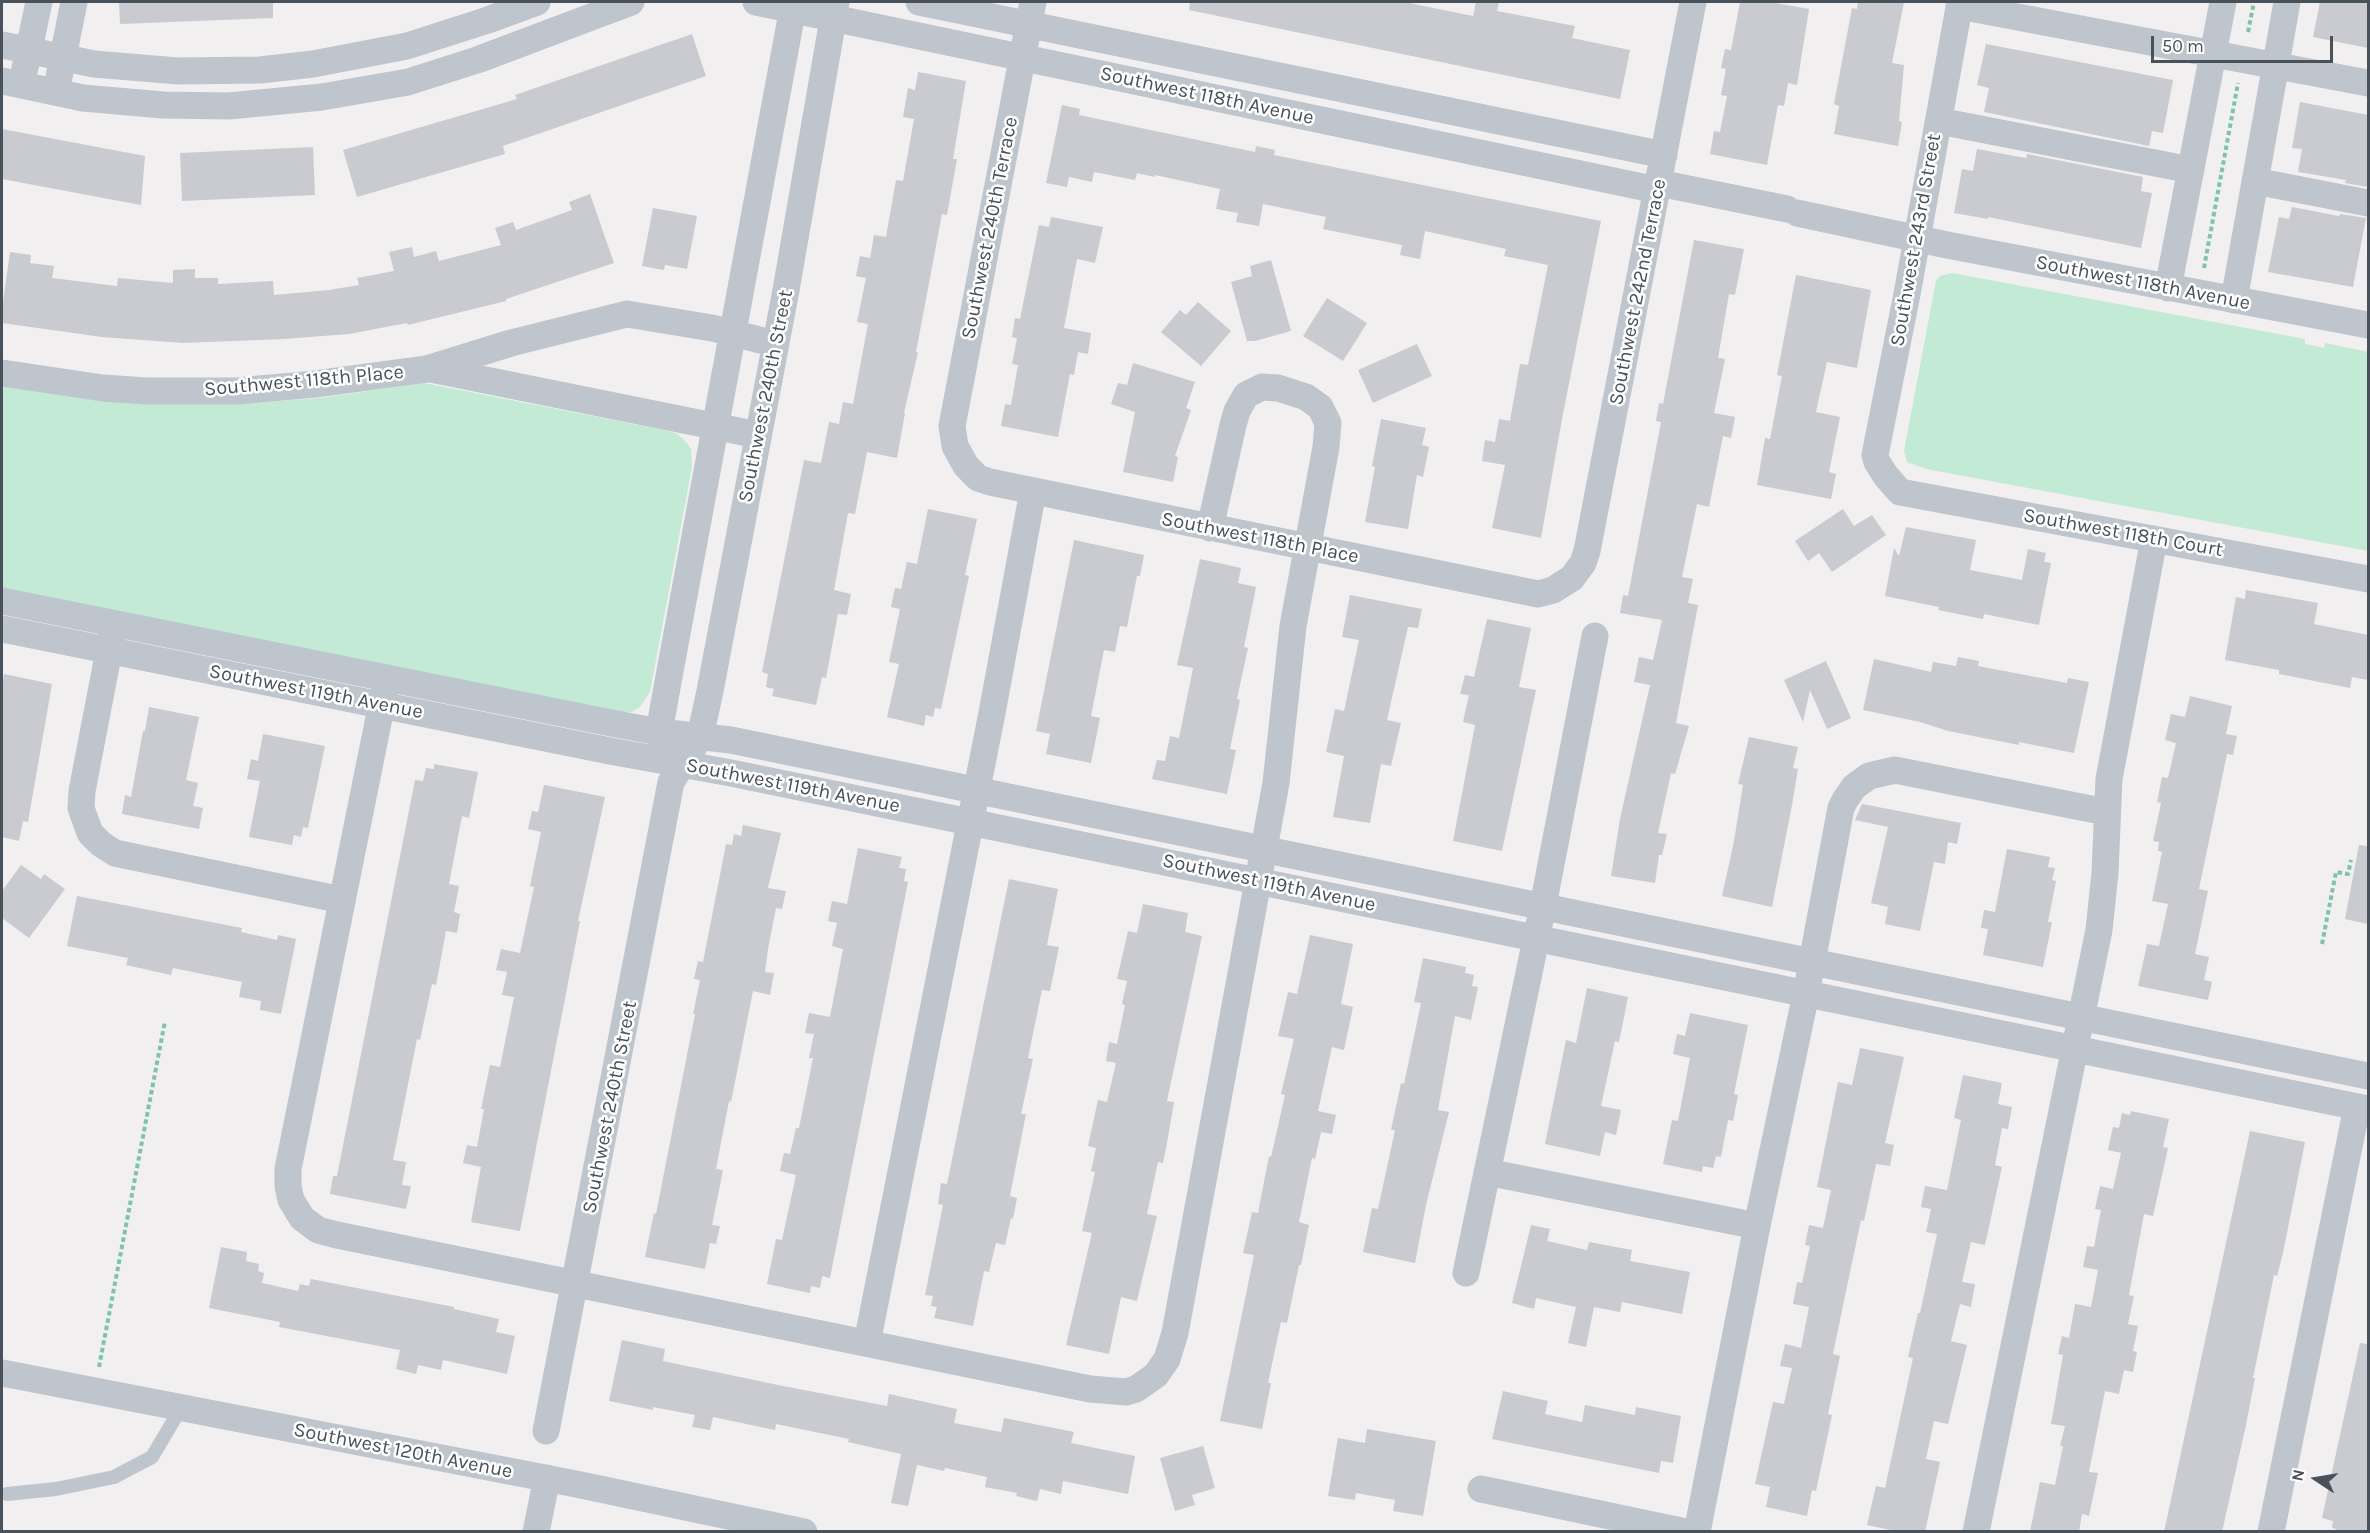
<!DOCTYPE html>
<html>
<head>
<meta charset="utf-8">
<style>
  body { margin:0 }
  #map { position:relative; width:2370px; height:1533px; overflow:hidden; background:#f1efef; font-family:Karla,sans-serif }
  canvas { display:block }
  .frame { position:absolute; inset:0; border:3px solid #49515a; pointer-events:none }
  .north { position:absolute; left:2286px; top:1449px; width:60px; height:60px; -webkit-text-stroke:4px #fff; paint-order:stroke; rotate:282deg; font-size:16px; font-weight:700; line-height:24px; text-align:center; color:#49515a }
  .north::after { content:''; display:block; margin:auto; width:21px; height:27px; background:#49515a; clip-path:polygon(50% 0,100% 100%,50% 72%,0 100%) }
  .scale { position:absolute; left:2151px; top:36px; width:182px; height:27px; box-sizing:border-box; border:3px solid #49515a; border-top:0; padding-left:8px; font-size:18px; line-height:21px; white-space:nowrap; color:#49515a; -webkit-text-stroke:4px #fff; paint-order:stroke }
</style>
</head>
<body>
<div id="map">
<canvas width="2370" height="1533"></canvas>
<div class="frame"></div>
<div class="north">N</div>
<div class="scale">50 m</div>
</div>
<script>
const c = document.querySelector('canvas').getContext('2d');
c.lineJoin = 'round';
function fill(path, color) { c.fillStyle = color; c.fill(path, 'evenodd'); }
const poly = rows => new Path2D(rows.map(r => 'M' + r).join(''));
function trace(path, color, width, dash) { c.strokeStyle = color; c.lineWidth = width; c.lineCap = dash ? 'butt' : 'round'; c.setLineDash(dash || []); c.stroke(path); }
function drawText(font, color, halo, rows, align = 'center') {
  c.font = font + ' Karla,sans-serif'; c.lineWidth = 5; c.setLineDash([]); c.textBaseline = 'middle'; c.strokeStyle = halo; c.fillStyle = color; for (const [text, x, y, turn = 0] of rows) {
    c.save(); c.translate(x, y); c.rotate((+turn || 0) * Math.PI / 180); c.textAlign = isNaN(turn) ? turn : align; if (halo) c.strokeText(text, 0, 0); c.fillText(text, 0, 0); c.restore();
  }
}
const green = poly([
  [1952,273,2305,339,2305,344,2324,348,2325,343,2368,352,2368,551,1926,469,1907,462,1904,451,1936,281,1940,276],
  [424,383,669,431,677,434,687,443,691,449,692,467,650,692,640,707,632,712,614,715,2,592,2,385,251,403,320,398]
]);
const building = poly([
  [119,2,273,2,273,18,120,24],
  [1190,2,1404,2,1473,16,1476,2,1499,2,1497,11,1575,26,1572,38,1630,50,1620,99,1189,10],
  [1740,2,1770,2,1809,9,1797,85,1788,83,1784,106,1778,105,1767,165,1710,154,1714,131,1720,132,1727,96,1721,95,1726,69,1721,68,1725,49,1731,50],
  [1858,2,1904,2,1892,63,1904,65,1899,121,1902,122,1898,146,1834,134,1839,106,1834,104,1852,8,1857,9],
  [2320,2,2368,2,2368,48,2313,37],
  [692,34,706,76,503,146,505,154,357,197,343,150,517,99,515,95],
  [1986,44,2173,80,2163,133,2152,131,2149,146,1984,112,1989,88,1977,85],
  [918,72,966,81,953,159,957,159,947,215,942,214,916,352,918,352,904,413,905,413,897,458,867,452,855,514,848,513,834,590,851,594,847,615,838,614,826,678,822,677,816,705,772,696,774,689,766,687,768,674,762,672,804,460,821,463,829,422,839,424,843,402,853,404,868,324,857,322,866,278,856,276,860,256,870,258,874,235,886,237,896,180,903,181,914,119,903,117,908,88,915,90],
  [2300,102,2368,115,2368,187,2345,183,2346,180,2298,172,2302,149,2292,148],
  [1062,105,1080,109,1079,115,1255,152,1256,146,1275,150,1274,155,1601,221,1562,419,1541,538,1492,528,1505,465,1482,461,1485,440,1495,442,1499,419,1510,421,1520,364,1528,365,1548,265,1504,256,1506,249,1425,231,1420,259,1400,255,1402,245,1323,229,1326,217,1263,204,1259,226,1236,222,1238,213,1216,209,1220,189,1155,175,1155,177,1137,173,1135,180,1094,172,1092,182,1069,177,1067,187,1046,183],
  [2,129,145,156,141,205,2,179],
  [313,147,315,195,182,201,180,153],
  [1977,149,2026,158,2027,154,2143,177,2141,191,2152,193,2141,248,1988,217,1988,219,1954,213,1962,169,1973,171],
  [590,194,614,263,506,299,506,301,408,325,407,323,349,334,284,339,183,343,102,337,2,323,2,309,10,252,31,255,30,263,54,266,52,278,117,286,118,278,173,283,173,270,195,269,195,278,218,278,218,284,273,281,274,295,329,290,359,285,357,278,394,271,389,252,412,247,414,257,436,251,439,261,501,245,495,228,513,222,516,230,572,210,569,202],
  [2292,207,2339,216,2340,214,2366,218,2353,287,2268,272,2279,217,2289,219],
  [653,208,697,216,687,269,665,265,664,270,642,266],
  [1051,217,1103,227,1095,263,1077,259,1064,328,1091,333,1088,354,1078,352,1074,375,1070,374,1058,437,1001,426,1005,404,1011,405,1018,365,1012,364,1017,338,1012,337,1015,318,1020,319,1039,225,1049,227],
  [1694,240,1744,249,1735,295,1729,294,1718,358,1725,359,1714,413,1735,417,1731,438,1723,436,1709,507,1697,504,1682,577,1693,579,1688,603,1698,605,1676,723,1689,726,1675,774,1671,773,1658,833,1667,834,1662,855,1659,855,1655,883,1611,876,1620,819,1650,685,1634,682,1639,657,1653,660,1662,620,1620,613,1623,595,1628,596,1661,422,1656,421,1659,403,1663,404],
  [1271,260,1291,331,1255,341,1247,341,1231,282,1252,276,1250,266],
  [1796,275,1871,290,1857,368,1827,362,1816,412,1840,417,1829,472,1836,474,1831,499,1757,485,1765,438,1770,439,1782,376,1777,375],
  [1327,298,1367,323,1343,361,1303,336],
  [1198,302,1231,331,1201,366,1161,332,1180,310,1186,315],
  [1417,344,1432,376,1373,403,1358,370],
  [1133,363,1195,382,1186,408,1191,410,1175,456,1178,457,1173,482,1123,472,1135,412,1111,404,1118,383,1127,385],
  [1381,419,1426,428,1422,445,1429,447,1423,477,1417,475,1408,529,1365,522,1375,467,1372,466],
  [928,509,977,519,965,575,969,576,941,709,935,708,933,717,926,715,924,726,887,717,899,664,889,662,900,609,891,607,895,588,901,589,907,562,917,564],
  [1843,509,1854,526,1872,515,1886,535,1832,572,1819,553,1808,561,1795,541],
  [1906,527,1976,540,1970,570,2022,580,2028,549,2046,553,2044,562,2051,563,2039,625,1984,614,1983,619,1938,610,1939,607,1885,596,1894,548,1899,556],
  [1074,540,1144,555,1140,576,1137,576,1127,627,1120,626,1115,652,1104,650,1091,716,1100,718,1091,763,1046,754,1050,734,1036,731],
  [1200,559,1241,568,1238,583,1256,587,1244,647,1248,648,1237,699,1240,700,1230,749,1236,750,1227,794,1152,779,1157,760,1165,761,1170,736,1179,738,1193,668,1177,665],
  [2246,590,2318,603,2314,624,2368,635,2368,680,2352,677,2350,688,2279,674,2279,670,2225,660,2236,597,2245,599],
  [1350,595,1422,609,1418,628,1408,627,1403,649,1387,720,1401,723,1391,766,1381,764,1370,823,1333,817,1344,756,1326,752,1335,709,1344,711,1359,640,1342,637],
  [1487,619,1531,628,1519,687,1536,690,1502,851,1453,841,1475,725,1463,722,1469,695,1460,694,1465,675,1474,677],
  [1958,657,1979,661,1978,666,2067,683,2068,678,2089,682,2074,753,2019,742,2019,745,1948,731,1920,722,1863,710,1874,659,1931,672,1933,662,1956,666],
  [1826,661,1851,718,1827,729,1810,690,1803,722,1784,680],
  [4,674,52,684,28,822,23,821,19,841,2,837,2,685],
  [2190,696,2232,706,2226,734,2237,736,2233,755,2227,754,2199,889,2208,891,2195,954,2209,957,2204,980,2212,982,2208,1000,2138,986,2147,944,2159,946,2168,904,2152,901,2162,852,2158,851,2159,842,2153,841,2161,803,2157,802,2162,777,2168,778,2176,743,2165,740,2171,714,2185,717],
  [149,707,199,717,186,780,198,783,193,806,203,808,199,829,122,814,125,795,131,797,143,731,145,731],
  [263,734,325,746,308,828,303,827,301,837,294,835,292,845,249,837,260,781,247,779,251,759,258,761],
  [1749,737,1798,747,1793,768,1798,769,1792,805,1772,907,1722,896,1734,841,1743,785,1738,784],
  [434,764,478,772,469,818,462,816,449,884,459,886,454,912,460,914,457,933,446,931,436,985,432,984,420,1040,417,1039,393,1160,406,1162,402,1185,411,1186,406,1209,330,1194,333,1176,337,1176,415,780,423,781,426,768,434,769],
  [544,785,605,797,578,921,580,921,520,1231,471,1222,481,1167,463,1163,467,1145,477,1147,484,1109,481,1109,490,1065,500,1067,514,997,502,995,507,972,496,970,501,949,520,953,534,887,530,886,541,832,528,829,532,811,538,812],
  [1862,804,1961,823,1957,844,1948,842,1945,864,1934,862,1920,931,1885,924,1888,907,1871,903,1888,827,1855,820],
  [743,825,781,833,768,888,786,891,782,909,776,908,768,949,765,972,774,973,770,995,753,991,731,1102,729,1101,716,1169,723,1170,712,1225,720,1226,716,1244,710,1243,705,1269,645,1257,654,1213,656,1214,695,1014,693,1014,700,980,694,979,698,961,703,962,726,844,732,845,734,834,741,836],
  [2359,845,2368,846,2368,924,2345,919],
  [858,848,902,857,899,868,906,869,904,881,908,882,830,1278,822,1276,820,1288,811,1286,810,1293,767,1284,776,1239,782,1240,796,1175,780,1171,784,1153,790,1154,796,1128,799,1128,813,1058,809,1058,814,1034,805,1033,809,1013,830,1017,843,949,832,946,837,923,828,921,832,901,847,904],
  [2007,849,2050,857,2048,867,2055,868,2052,880,2056,881,2048,922,2052,922,2043,967,1983,955,1988,929,1981,928,1984,910,1995,912],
  [21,865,41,879,44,874,65,889,29,938,2,918,2,891],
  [1009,879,1058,889,1047,945,1059,947,1050,991,1042,990,1028,1058,1033,1059,1021,1114,1026,1114,1010,1196,1017,1198,1013,1219,1011,1218,1005,1245,996,1243,989,1272,984,1271,973,1326,934,1318,937,1307,931,1306,933,1296,925,1295,943,1205,938,1204,941,1183,947,1184],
  [77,896,242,928,241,932,277,940,278,935,296,939,281,1014,260,1010,261,1001,239,997,242,982,173,968,171,975,126,965,128,958,67,946],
  [1143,904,1188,913,1185,932,1202,936,1167,1101,1174,1102,1167,1143,1163,1163,1158,1162,1147,1214,1157,1216,1150,1246,1137,1301,1121,1297,1109,1354,1066,1345,1092,1233,1082,1231,1095,1172,1091,1171,1096,1148,1088,1146,1098,1100,1107,1102,1116,1063,1106,1061,1109,1042,1117,1044,1125,1005,1122,1004,1127,981,1117,979,1128,931,1137,933],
  [1310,935,1353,944,1341,1004,1353,1007,1344,1050,1332,1047,1318,1111,1336,1115,1332,1134,1321,1132,1315,1159,1312,1158,1299,1222,1309,1225,1301,1265,1299,1265,1287,1323,1281,1322,1268,1383,1271,1383,1262,1429,1220,1421,1254,1255,1243,1253,1252,1212,1258,1213,1269,1156,1271,1157,1285,1095,1281,1094,1294,1039,1278,1036,1288,992,1297,994],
  [1423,958,1466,967,1465,973,1474,975,1472,986,1478,987,1471,1020,1455,1016,1438,1110,1449,1112,1426,1205,1415,1263,1363,1252,1372,1208,1378,1209,1395,1130,1391,1130,1401,1083,1404,1084,1421,1003,1414,1002],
  [1587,988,1628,997,1619,1042,1615,1041,1601,1106,1621,1110,1616,1135,1605,1132,1600,1156,1545,1144,1566,1040,1576,1043],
  [1690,1013,1748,1025,1734,1094,1738,1095,1733,1121,1728,1120,1721,1157,1716,1156,1713,1168,1703,1166,1702,1172,1663,1164,1672,1120,1678,1121,1690,1058,1673,1054,1677,1034,1685,1036],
  [1860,1048,1904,1057,1885,1143,1894,1145,1890,1166,1876,1164,1864,1221,1861,1220,1845,1296,1833,1354,1840,1356,1828,1414,1832,1415,1816,1491,1812,1490,1807,1516,1766,1507,1770,1487,1755,1484,1773,1402,1784,1404,1792,1368,1780,1366,1785,1344,1801,1348,1809,1307,1793,1304,1797,1282,1802,1283,1810,1246,1805,1245,1809,1225,1823,1228,1831,1190,1817,1187,1838,1082,1852,1085],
  [1963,1075,2002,1083,1998,1104,2012,1107,2008,1129,2002,1128,1995,1165,2002,1167,1985,1245,1971,1242,1962,1282,1975,1284,1971,1307,1960,1304,1951,1341,1967,1345,1948,1424,1934,1421,1926,1459,1940,1462,1925,1532,1900,1532,1867,1525,1876,1486,1885,1488,1913,1358,1908,1357,1918,1313,1920,1313,1937,1234,1926,1232,1931,1209,1921,1207,1925,1186,1947,1190,1961,1120,1954,1118],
  [2131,1111,2169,1119,2163,1147,2168,1148,2153,1216,2144,1214,2129,1295,2134,1296,2128,1324,2138,1326,2133,1351,2137,1352,2133,1372,2124,1370,2119,1394,2105,1391,2089,1472,2098,1473,2089,1516,2082,1514,2079,1532,2030,1532,2040,1482,2055,1485,2063,1446,2060,1446,2065,1426,2051,1424,2063,1355,2058,1354,2062,1336,2069,1338,2075,1304,2091,1307,2098,1270,2083,1267,2087,1246,2094,1247,2101,1210,2095,1209,2100,1186,2113,1189,2121,1153,2108,1150,2113,1127,2119,1128,2122,1113,2130,1115],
  [2250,1131,2305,1142,2283,1253,2277,1276,2274,1275,2253,1378,2255,1378,2246,1425,2222,1532,2164,1532],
  [1531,1225,1550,1229,1547,1241,1587,1250,1589,1242,1632,1250,1630,1261,1690,1272,1682,1314,1622,1302,1620,1312,1594,1307,1586,1347,1568,1343,1576,1307,1536,1298,1534,1309,1512,1303],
  [221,1247,247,1252,246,1261,259,1264,258,1271,264,1273,262,1283,298,1291,300,1284,309,1286,311,1279,454,1307,454,1309,499,1319,496,1332,515,1336,507,1374,443,1360,441,1370,418,1365,416,1374,396,1369,400,1350,279,1327,280,1322,209,1308],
  [622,1340,665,1349,663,1361,783,1386,887,1406,889,1394,957,1409,954,1423,1001,1432,1004,1418,1074,1432,1071,1443,1135,1456,1128,1494,1063,1481,1061,1494,1040,1489,1037,1501,1016,1496,1017,1493,985,1487,987,1477,945,1468,944,1471,917,1465,908,1506,891,1503,901,1454,848,1442,849,1439,776,1424,775,1430,713,1417,710,1430,692,1427,695,1415,653,1407,653,1410,609,1401],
  [2360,1343,2368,1344,2368,1532,2335,1532,2336,1529,2332,1528,2333,1521,2322,1518],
  [1503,1391,1548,1401,1545,1414,1582,1422,1585,1405,1635,1415,1636,1407,1681,1416,1673,1463,1661,1461,1659,1473,1492,1439],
  [1367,1429,1436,1441,1423,1516,1393,1511,1395,1500,1356,1493,1355,1500,1328,1496,1338,1438,1365,1443],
  [1203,1446,1215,1488,1192,1495,1195,1505,1175,1511,1160,1458]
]);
const path = poly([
  [2248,32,2254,2],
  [2204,268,2238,83],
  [2322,944,2336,872,2348,874,2351,860],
  [99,1367,165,1021]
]);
const service = poly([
  [7,1494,56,1489,114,1477,152,1457,181,1408]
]);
const minor = poly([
  [756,2,1657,190],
  [919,2,1664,155],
  [1033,2,952,426,955,446,966,466,978,478,990,482,1538,594,1553,590,1572,578,1583,563,1587,551,1693,2],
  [1960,2,1907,294,1875,455,1877,462,1886,476,1900,492,2368,579],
  [1959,6,2368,83],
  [2,45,94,64,178,71,260,70,313,64,407,46,488,20,537,2],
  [25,68,39,2],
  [59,77,74,2],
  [2,81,83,98,163,105,229,106,322,97,408,82,477,60,631,2],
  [1939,121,2191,170],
  [2255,181,2368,203],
  [1659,183,1787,209],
  [1797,213,1947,245,2368,325],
  [2168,288,2223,2],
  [2234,300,2287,2],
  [431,369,758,435],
  [2,373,103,388,146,391,237,391,315,384,427,369,511,343,627,314,712,328,776,344],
  [2,601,606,722,659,732,731,740,2368,1076],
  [2,629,610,751,731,773,2368,1109],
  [112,635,82,791,81,808,90,833,101,844,115,853,129,856,342,900],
  [387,678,288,1169,288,1186,291,1200,302,1218,318,1230,337,1235,1090,1389,1126,1392,1136,1389,1156,1375,1167,1359,1175,1333,1276,783,1293,626,1326,447,1328,423,1320,407,1306,397,1278,388,1262,387,1246,395,1237,411,1233,425,1210,528],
  [663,750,659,732,668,682,794,2],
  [1487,1172,1757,1226],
  [1466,1273,1543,906,1595,636],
  [867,1343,992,713,1033,491],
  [2,1373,576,1484,804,1532],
  [546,1431,671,782,700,737,710,691,786,290,836,2],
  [1481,1489,1686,1532],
  [536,1532,547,1478],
  [1697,1532,1757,1226,1806,994,1841,808,1845,800,1854,787,1869,776,1895,770,2106,812],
  [1976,1532,2099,930,2105,873,2109,779,2154,539],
  [2271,1532,2357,1107]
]);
const streetNames = [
  ["Southwest 118th Avenue",1207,96,12],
  ["Southwest 240th Terrace",990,228,-79],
  ["Southwest 243rd Street",1916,240,-80],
  ["Southwest 118th Avenue",2143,283,11],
  ["Southwest 242nd Terrace",1638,292,-79],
  ["Southwest 118th Place",304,381,-5],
  ["Southwest 240th Street",766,396,-79],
  ["Southwest 118th Court",2123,533,10],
  ["Southwest 118th Place",1260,538,11],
  ["Southwest 119th Avenue",316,692,11],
  ["Southwest 119th Avenue",793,786,11],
  ["Southwest 119th Avenue",1269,883,12],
  ["Southwest 240th Street",610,1107,-79],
  ["Southwest 120th Avenue",403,1451,11]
];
fill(green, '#c2ead4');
fill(building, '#c9cbd1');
trace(path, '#7fc4a6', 4, [4.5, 3]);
trace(service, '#bfc5cc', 14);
trace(minor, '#bfc5cc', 27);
drawText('20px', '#49515a', '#fff', streetNames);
</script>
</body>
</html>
